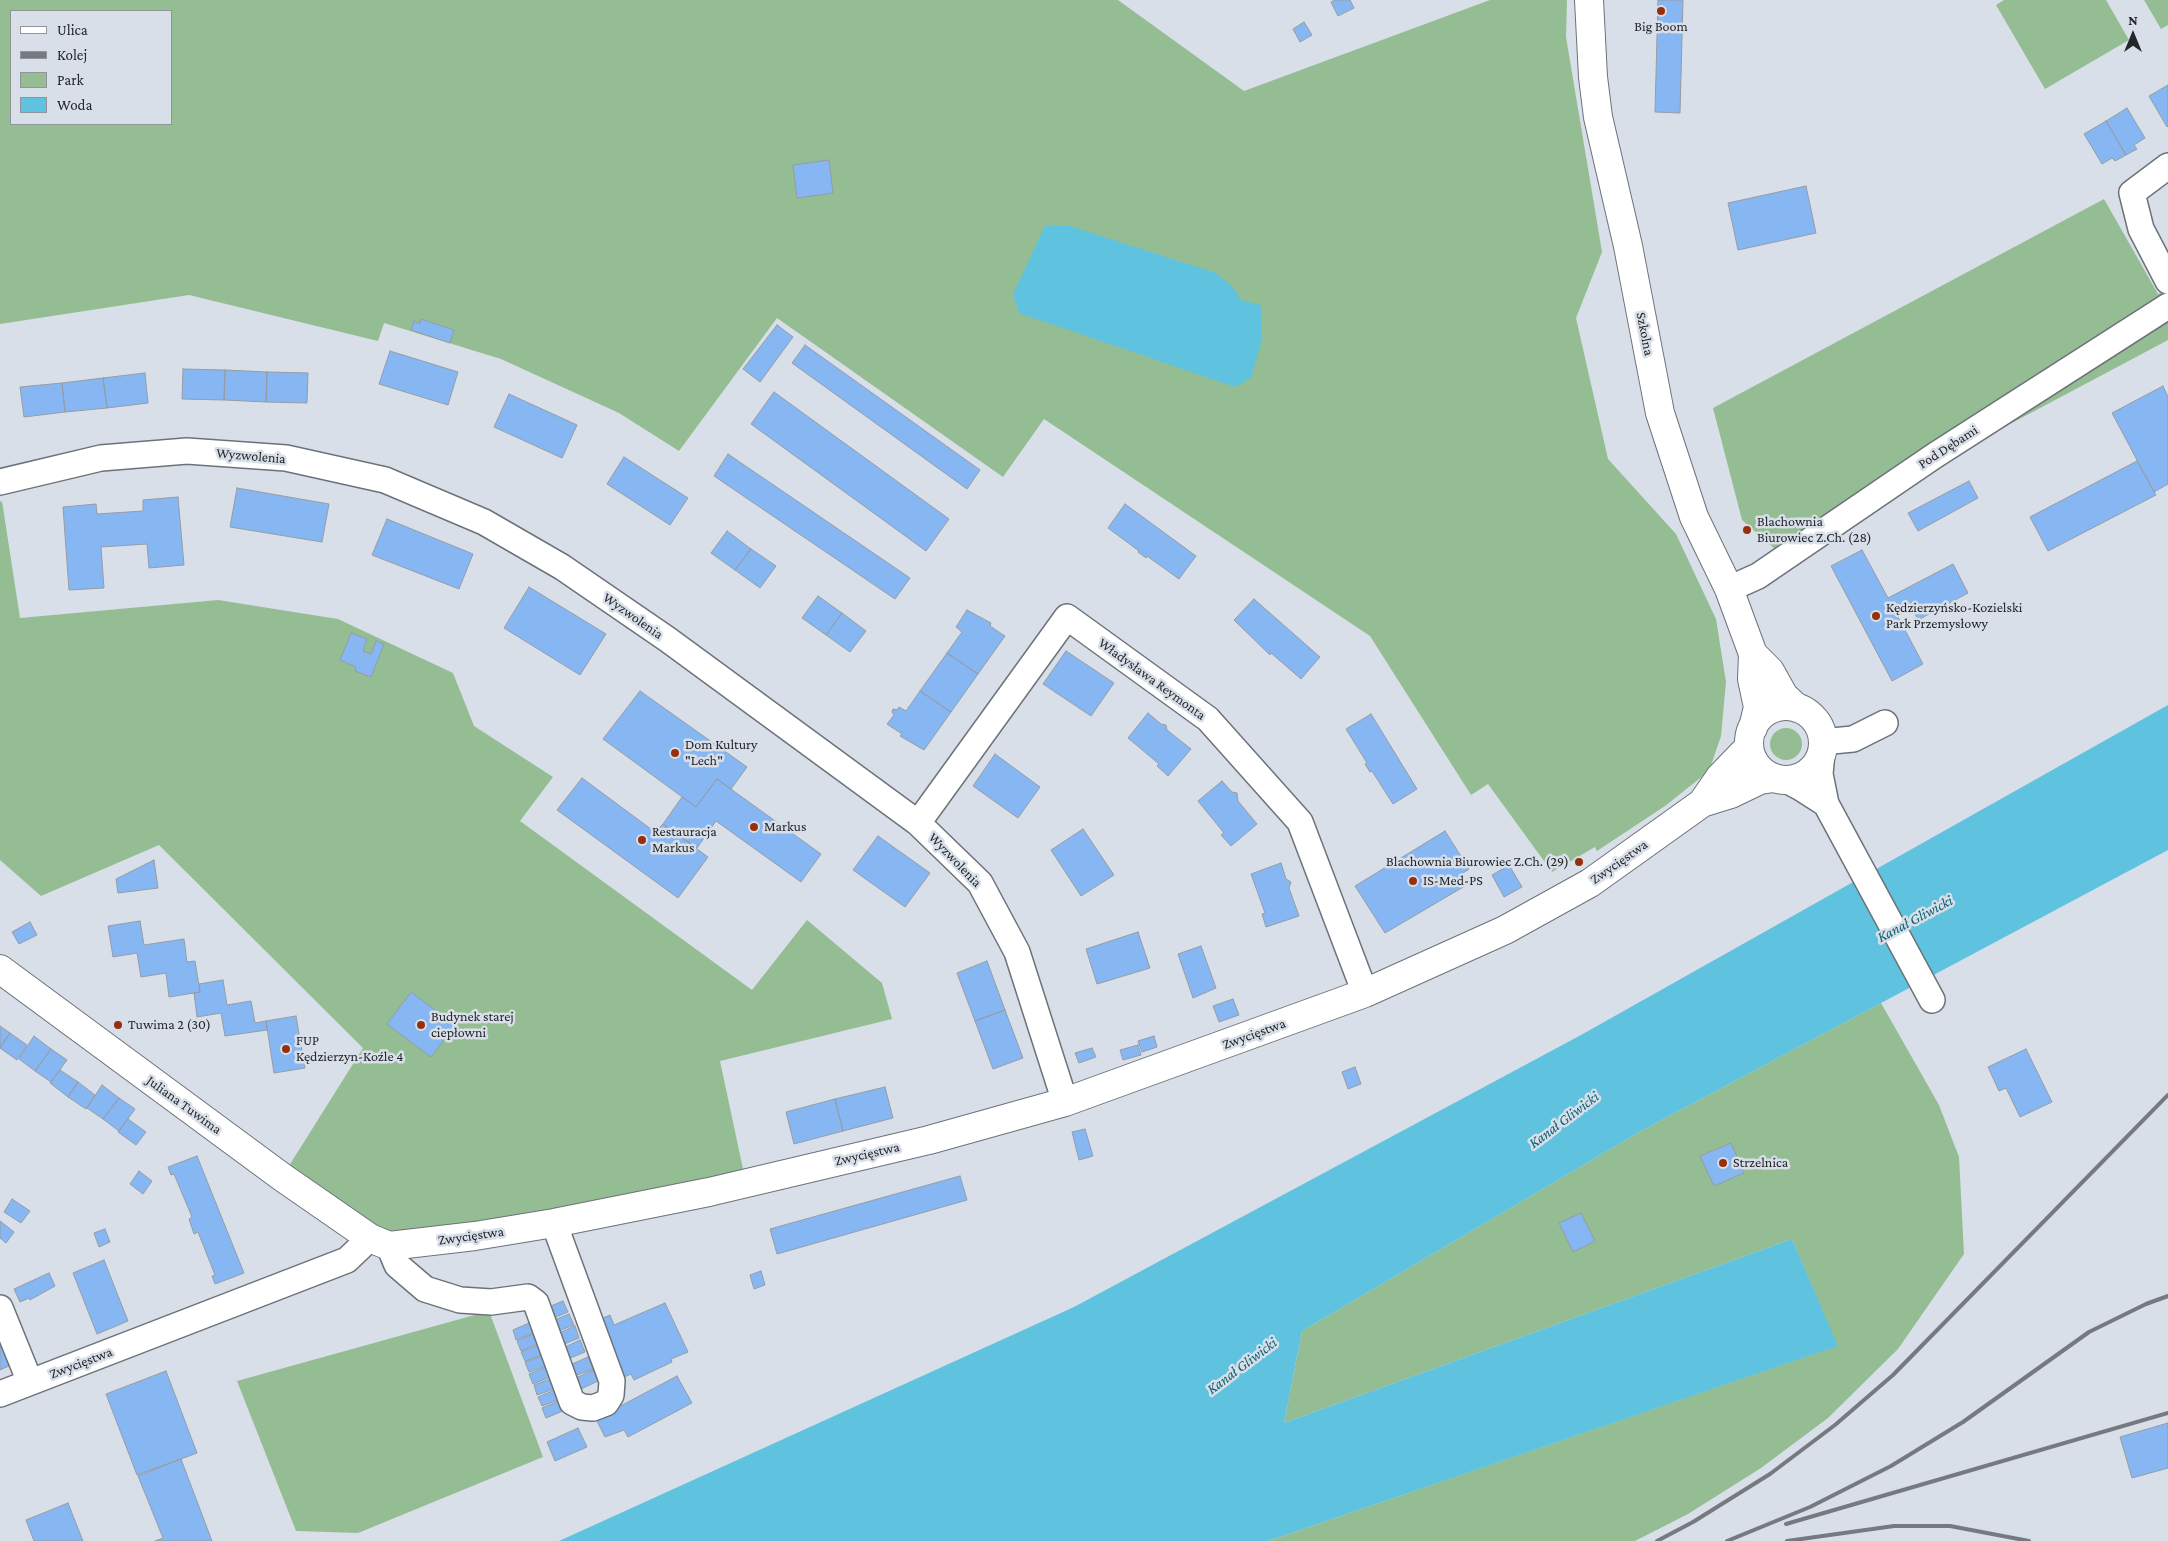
<!DOCTYPE html>
<html>
<head>
<meta charset="utf-8">
<style>
  body { margin:0 }
  #map { position:relative; width:2168px; height:1541px; overflow:hidden; background:#d8dfe8; font-family:"Crimson Pro",serif }
  canvas { display:block }
  .legend { position:absolute; left:10px; top:10px; width:162px; height:115px; box-sizing:border-box; background:#d8dfe8; border:1px solid #90959c; margin:0; padding:6px 9px; list-style:none; font-size:15px; color:#24262a }
  .legend li { display:flex; align-items:center; gap:10px; height:25px }
  .legend b { width:25px; border:1px solid #90959c }
  .north { position:absolute; left:2108px; top:10px; width:50px; height:50px; -webkit-text-stroke:4px #d8dfe8; paint-order:stroke; rotate:0deg; font-size:14px; font-weight:700; line-height:20px; text-align:center; color:#24262a }
  .north::after { content:''; display:block; margin:auto; width:18px; height:22px; background:#24262a; clip-path:polygon(50% 0,100% 100%,50% 72%,0 100%) }
</style>
</head>
<body>
<div id="map">
<canvas width="2168" height="1541"></canvas>
<ul class="legend">
<li><b style="height:6px;background:#fff"></b>Ulica</li>
<li><b style="height:6px;background:#767a80"></b>Kolej</li>
<li><b style="height:14px;background:#95bd93"></b>Park</li>
<li><b style="height:14px;background:#5fc3df"></b>Woda</li>
</ul>
<div class="north">N</div>
</div>
<script>
const c = document.querySelector('canvas').getContext('2d');
c.lineJoin = 'round';
function fill(path, color) { c.fillStyle = color; c.fill(path, 'evenodd'); }
const poly = rows => new Path2D(rows.map(r => 'M' + r).join(''));
function trace(path, color, width, dash) { c.strokeStyle = color; c.lineWidth = width; c.lineCap = dash ? 'butt' : 'round'; c.setLineDash(dash || []); c.stroke(path); }
function drawText(font, color, halo, rows, align = 'center') {
  c.font = font + ' "Crimson Pro",serif'; c.lineWidth = 5; c.setLineDash([]); c.textBaseline = 'middle'; c.strokeStyle = halo; c.fillStyle = color; for (const [text, x, y, turn = 0] of rows) {
    c.save(); c.translate(x, y); c.rotate((+turn || 0) * Math.PI / 180); c.textAlign = isNaN(turn) ? turn : align; if (halo) c.strokeText(text, 0, 0); c.fillText(text, 0, 0); c.restore();
  }
}
const green = poly([
  [0,0,1118,0,1244,91,1490,0,1567,0,1566,37,1602,252,1576,318,1608,459,1676,534,1716,619,1726,682,1721,736,1709,771,1665,806,1597,851,1595,847,1552,872,1488,784,1471,795,1370,636,1044,419,1003,477,777,318,679,451,619,413,501,359,384,323,378,341,189,295,0,324],
  [11,11,171,11,171,124,11,124],
  [2004,0,2106,0,2129,40,2045,89,1996,5],
  [2144,0,2168,0,2168,25,2161,29],
  [2104,199,2158,294,2168,289,2168,340,1775,549,1742,520,1713,408],
  [2,501,20,618,218,600,338,619,453,673,474,726,553,777,520,821,752,990,807,920,882,983,892,1019,720,1061,746,1183,389,1246,282,1177,363,1048,159,845,41,896,0,860,0,502],
  '1770 744a16 16 0 1 1 32 0a16 16 0 1 1-32 0Z',
  [1881,1003,1939,1105,1959,1157,1964,1254,1898,1349,1828,1418,1761,1468,1688,1514,1635,1541,1268,1541,1837,1346,1792,1239,1284,1423,1302,1331,1641,1131],
  [489,1311,543,1457,358,1533,296,1531,237,1381]
]);
const water = poly([
  [1067,225,1216,273,1233,287,1241,300,1261,305,1262,340,1251,378,1235,387,1019,313,1013,294,1045,226],
  [2168,705,2168,850,1641,1131,1302,1331,1284,1423,1792,1239,1838,1346,1268,1541,559,1541,1074,1307,1581,1035]
]);
const building = poly([
  [1335,0,1350,0,1354,8,1338,16,1331,2,1335,0],
  [1658,0,1683,0,1680,113,1655,112,1658,0],
  [1304,22,1312,35,1300,42,1293,29,1304,22],
  [2168,85,2168,126,2167,127,2149,96,2168,85],
  [2127,108,2145,138,2134,145,2137,149,2126,155,2106,121,2127,108],
  [2106,121,2126,155,2115,161,2112,158,2102,164,2084,134,2106,121],
  [829,160,833,193,797,198,793,165,829,160],
  [1806,186,1816,233,1738,250,1728,203,1806,186],
  [421,319,454,330,450,343,411,330,414,321,420,324,421,319],
  [777,325,793,337,760,382,743,369,777,325],
  [805,345,980,470,967,489,792,363,805,345],
  [390,351,458,372,448,405,379,384,390,351],
  [183,369,225,370,224,400,182,399,183,369],
  [225,370,267,372,266,402,224,400,225,370],
  [267,372,308,373,307,403,266,402,267,372],
  [145,373,148,403,107,408,103,378,145,373],
  [103,378,107,408,65,412,62,383,103,378],
  [62,383,65,412,24,417,20,387,62,383],
  [2163,386,2168,397,2168,484,2154,492,2112,413,2163,386],
  [774,392,949,519,926,551,751,424,774,392],
  [509,394,577,425,562,458,494,427,509,394],
  [728,454,910,578,895,599,714,476,728,454],
  [624,457,688,498,670,525,607,484,624,457],
  [2137,461,2156,495,2048,551,2030,517,2137,461],
  [1969,481,1978,498,1918,531,1908,513,1969,481],
  [237,488,329,504,322,542,230,527,237,488],
  [178,497,184,565,149,568,147,544,101,547,104,588,69,590,63,507,96,504,97,514,143,511,143,500,178,497],
  [1125,504,1196,556,1179,579,1147,556,1146,558,1138,552,1139,551,1108,528,1125,504],
  [387,519,473,554,459,589,372,555,387,519],
  [727,531,751,549,735,570,711,553,727,531],
  [751,549,776,566,760,588,735,570,751,549],
  [1862,550,1888,598,1953,564,1968,593,1918,620,1912,608,1897,615,1923,664,1892,681,1831,566,1862,550],
  [529,587,606,634,580,675,504,628,529,587],
  [818,596,842,613,826,635,802,618,818,596],
  [1254,599,1320,657,1301,679,1271,653,1270,655,1234,620,1254,599],
  [967,610,991,623,990,626,1005,636,978,674,947,653,962,632,956,627,967,610],
  [842,613,866,631,850,652,826,635,842,613],
  [351,633,367,639,363,651,371,654,376,641,384,644,371,677,355,671,356,667,340,660,351,633],
  [1066,651,1114,683,1091,716,1043,684,1066,651],
  [947,653,978,674,951,712,920,691,947,653],
  [640,691,747,767,731,789,717,779,696,807,603,739,640,691],
  [920,691,951,712,924,750,900,736,902,734,887,724,894,715,892,712,893,709,897,710,899,707,906,711,920,691],
  [1148,713,1161,724,1166,725,1167,730,1191,749,1168,776,1157,766,1159,764,1128,738,1148,713],
  [1371,714,1417,789,1393,804,1372,771,1370,772,1365,764,1367,763,1346,729,1371,714],
  [995,754,1040,787,1018,818,973,786,995,754],
  [582,778,655,832,663,824,708,857,678,898,557,810,582,778],
  [717,779,821,854,801,882,716,821,697,848,663,824,682,797,696,807,717,779],
  [1222,781,1232,792,1237,793,1238,801,1257,824,1231,846,1221,835,1224,833,1198,801,1222,781],
  [1083,829,1114,875,1081,896,1051,850,1083,829],
  [1445,831,1469,869,1459,876,1465,886,1385,933,1355,886,1445,831],
  [878,836,930,873,905,907,853,870,878,836],
  [154,860,158,888,118,893,116,879,154,860],
  [1281,863,1286,879,1291,882,1289,888,1299,916,1266,927,1262,914,1265,913,1251,874,1281,863],
  [1509,865,1522,887,1504,897,1492,875,1509,865],
  [140,921,144,945,184,939,187,962,195,961,200,992,169,997,166,973,141,977,137,953,113,957,108,926,140,921],
  [30,922,37,935,19,944,12,932,30,922],
  [1138,932,1150,968,1097,984,1086,949,1138,932],
  [1201,946,1216,988,1193,998,1178,954,1201,946],
  [987,961,1005,1010,975,1021,957,973,987,961],
  [223,980,227,1005,251,1001,255,1023,266,1021,267,1030,225,1036,221,1013,197,1017,194,993,200,992,199,984,223,980],
  [411,992,455,1025,431,1057,387,1024,411,992],
  [1233,999,1239,1015,1219,1022,1213,1006,1233,999],
  [1005,1010,1023,1058,993,1069,975,1021,1005,1010],
  [296,1016,305,1068,274,1073,266,1021,296,1016],
  [0,1026,10,1033,0,1048,0,1026],
  [10,1033,27,1045,17,1060,0,1048,10,1033],
  [34,1036,51,1049,35,1071,19,1059,34,1036],
  [1154,1036,1157,1047,1142,1052,1138,1041,1154,1036],
  [1138,1045,1141,1055,1123,1060,1120,1050,1138,1045],
  [1092,1048,1096,1057,1079,1063,1075,1053,1092,1048],
  [51,1049,67,1060,51,1082,35,1071,51,1049],
  [2026,1049,2052,1102,2020,1117,2006,1088,1999,1091,1988,1067,2026,1049],
  [1355,1067,1361,1084,1348,1089,1342,1072,1355,1067],
  [60,1070,78,1082,68,1097,50,1083,60,1070],
  [78,1082,95,1095,86,1109,68,1097,78,1082],
  [102,1085,119,1098,103,1119,87,1108,102,1085],
  [885,1087,893,1118,843,1131,835,1099,885,1087],
  [119,1098,135,1109,119,1131,103,1119,119,1098],
  [835,1099,843,1131,794,1144,786,1112,835,1099],
  [128,1119,146,1132,136,1145,118,1132,128,1119],
  [1085,1129,1093,1156,1079,1160,1072,1132,1085,1129],
  [1731,1143,1744,1173,1714,1186,1700,1156,1731,1143],
  [197,1156,244,1273,215,1284,212,1276,215,1275,198,1232,194,1234,189,1219,192,1217,174,1174,171,1175,168,1167,197,1156],
  [139,1171,152,1181,143,1194,130,1184,139,1171],
  [960,1176,967,1200,777,1254,770,1229,960,1176],
  [12,1199,30,1211,21,1223,4,1212,12,1199],
  [1581,1213,1595,1241,1573,1252,1559,1223,1581,1213],
  [0,1221,14,1232,6,1243,0,1238,0,1221],
  [105,1229,110,1242,99,1247,94,1233,105,1229],
  [104,1260,128,1321,97,1334,73,1273,104,1260],
  [761,1271,765,1285,754,1289,750,1275,761,1271],
  [49,1273,55,1286,30,1300,29,1298,20,1302,14,1289,49,1273],
  [563,1301,568,1312,551,1319,546,1308,563,1301],
  [665,1303,688,1352,671,1359,672,1362,634,1380,631,1374,622,1378,596,1321,610,1315,614,1325,665,1303],
  [569,1314,574,1325,556,1332,552,1321,569,1314],
  [529,1323,533,1333,516,1340,513,1330,529,1323],
  [575,1326,579,1338,562,1345,557,1334,575,1326],
  [533,1334,537,1344,521,1351,517,1341,533,1334],
  [0,1337,11,1365,0,1370,0,1337],
  [580,1340,585,1352,568,1359,563,1348,580,1340],
  [538,1345,542,1355,525,1361,521,1352,538,1345],
  [542,1356,546,1366,529,1372,525,1362,542,1356],
  [588,1357,593,1369,575,1376,570,1365,588,1357],
  [546,1367,550,1377,533,1384,529,1374,546,1367],
  [593,1370,598,1381,581,1389,576,1378,593,1370],
  [166,1371,197,1453,137,1475,106,1394,166,1371],
  [677,1376,692,1403,628,1437,624,1430,605,1437,596,1419,677,1376],
  [550,1379,554,1389,537,1395,534,1385,550,1379],
  [555,1390,558,1400,542,1406,538,1397,555,1390],
  [559,1401,563,1411,546,1418,542,1408,559,1401],
  [2168,1423,2168,1468,2132,1478,2120,1437,2168,1423],
  [578,1428,587,1447,555,1461,547,1442,578,1428],
  [181,1459,212,1541,155,1541,163,1538,138,1476,181,1459],
  [68,1503,83,1541,34,1541,26,1520,68,1503]
]);
const street = poly([
  [2168,166,2132,193,2141,229,2168,281],
  [0,482,101,458,187,451,286,458,385,480,484,522,562,567,667,639,918,823,980,883,1017,952,1065,1102],
  [1729,589,1758,576,1934,456,2168,306],
  [1823,739,1832,741,1853,739,1885,723],
  [1822,752,1820,774,1826,804,1932,1000],
  [1786,780,1801,788,1826,804],
  [918,823,1067,617,1208,719,1300,822,1365,993],
  [389,1246,397,1265,425,1289,460,1300,491,1302,528,1297,536,1303,572,1402,582,1407,593,1408,606,1403,611,1395,612,1381,554,1223],
  [0,1308,30,1382],
  [0,1394,347,1260,370,1238]
]);
const secondary = poly([
  [1589,0,1593,77,1598,117,1628,246,1660,413,1694,517,1729,589,1753,654,1752,679,1758,707,1753,728],
  [1753,654,1770,671,1784,696,1797,708],
  '1749 743a37 37 0 1 1 74 0a37 37 0 1 1-74 0Z',
  [1702,803,1720,777,1749,747],
  [0,969,282,1177,370,1238,389,1246,475,1236,554,1223,709,1192,929,1140,1065,1102,1365,993,1505,930,1590,883,1702,803,1731,794,1760,780,1774,778]
]);
const rail = poly([
  [1786,1524,2168,1413],
  [1657,1541,1693,1522,1770,1474,1835,1425,1893,1375,2168,1095],
  [1727,1541,1810,1507,1891,1466,1963,1422,2089,1332,2146,1304,2168,1296],
  [1787,1541,1894,1526,1950,1526,2029,1541]
]);
const markers = [
  [1661,11,5,"#962f0d"],
  [1747,530,5,"#962f0d"],
  [1876,616,5,"#962f0d"],
  [675,753,5,"#962f0d"],
  [754,827,5,"#962f0d"],
  [642,840,5,"#962f0d"],
  [1579,862,5,"#962f0d"],
  [1413,881,5,"#962f0d"],
  [118,1025,5,"#962f0d"],
  [421,1025,5,"#962f0d"],
  [286,1049,5,"#962f0d"],
  [1723,1163,5,"#962f0d"]
];
const poiNames = [
  ["Big Boom",1661,27,"center"],
  ["Blachownia",1757,522],
  ["Biurowiec Z.Ch. (28)",1757,538],
  ["Kędzierzyńsko-Kozielski",1886,608],
  ["Park Przemysłowy",1886,624],
  ["Dom Kultury",685,745],
  ["\"Lech\"",685,761],
  ["Markus",764,827],
  ["Restauracja",652,832],
  ["Markus",652,848],
  ["Blachownia Biurowiec Z.Ch. (29)",1569,862,"right"],
  ["IS-Med-PS",1423,881],
  ["Budynek starej",431,1017],
  ["ciepłowni",431,1033],
  ["Tuwima 2 (30)",128,1025],
  ["FUP",296,1041],
  ["Kędzierzyn-Koźle 4",296,1057],
  ["Strzelnica",1733,1163]
];
const streetNames = [
  ["Szkolna",1645,334,79],
  ["Pod Dębami",1948,447,-33],
  ["Wyzwolenia",251,456,5],
  ["Wyzwolenia",633,616,35],
  ["Władysława Reymonta",1152,679,36],
  ["Wyzwolenia",955,860,46],
  ["Zwycięstwa",1619,862,-35],
  ["Zwycięstwa",1254,1034,-20],
  ["Juliana Tuwima",184,1105,36],
  ["Zwycięstwa",867,1154,-13],
  ["Zwycięstwa",471,1236,-8],
  ["Zwycięstwa",81,1363,-21]
];
const waterNames = [
  ["Kanał Gliwicki",1915,919,-28],
  ["Kanał Gliwicki",1564,1120,-37],
  ["Kanał Gliwicki",1242,1366,-37]
];
fill(green, '#95bd93');
fill(water, '#5fc3df');
fill(building, '#86b7f3');
trace(building, '#959ca4', 1);
trace(street, '#6c727a', 28);
trace(secondary, '#6c727a', 30);
trace(street, '#fff', 25);
trace(secondary, '#fff', 28);
trace(rail, '#767a80', 4);
for (const [x, y, r, color] of markers) { const dot = new Path2D(); dot.arc(x, y, r, 0, 2 * Math.PI); c.fillStyle = color; c.fill(dot); trace(dot, '#d8dfe8', 2); }
drawText('14px', '#24262a', '#d8dfe8', poiNames, 'left');
drawText('14px', '#24262a', '#d8dfe8', streetNames);
drawText('italic 15px', '#095f73', '#d8dfe8', waterNames);
</script>
</body>
</html>
